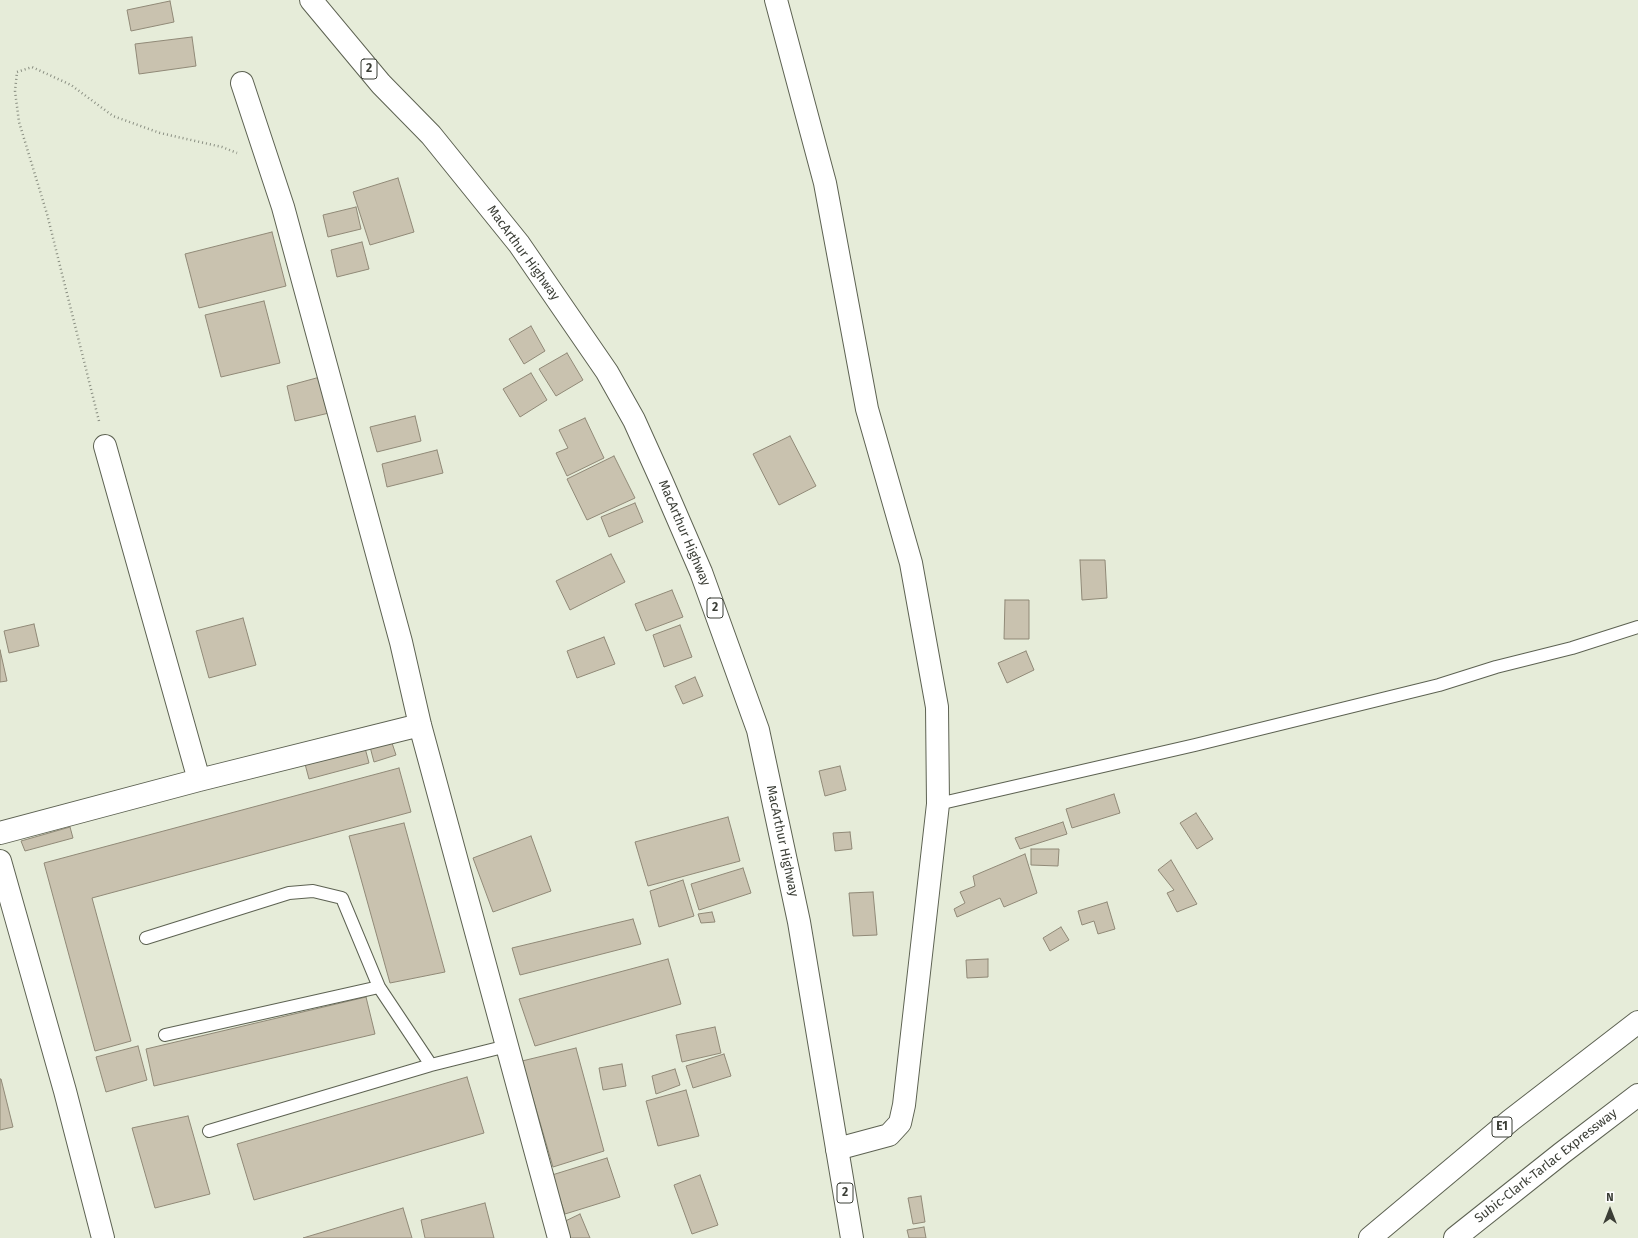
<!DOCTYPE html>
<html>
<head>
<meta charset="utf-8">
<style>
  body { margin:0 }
  #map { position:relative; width:1638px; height:1238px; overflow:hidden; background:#e6ecd9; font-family:"Fira Sans",sans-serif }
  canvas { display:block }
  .north { position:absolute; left:1590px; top:1190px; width:40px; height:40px; -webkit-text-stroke:3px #fff; paint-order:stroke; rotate:0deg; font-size:11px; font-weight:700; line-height:16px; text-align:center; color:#3b3e36 }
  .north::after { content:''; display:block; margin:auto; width:14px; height:18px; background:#3b3e36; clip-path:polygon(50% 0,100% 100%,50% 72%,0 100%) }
</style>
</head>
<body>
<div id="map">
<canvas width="1638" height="1238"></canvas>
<div class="north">N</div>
</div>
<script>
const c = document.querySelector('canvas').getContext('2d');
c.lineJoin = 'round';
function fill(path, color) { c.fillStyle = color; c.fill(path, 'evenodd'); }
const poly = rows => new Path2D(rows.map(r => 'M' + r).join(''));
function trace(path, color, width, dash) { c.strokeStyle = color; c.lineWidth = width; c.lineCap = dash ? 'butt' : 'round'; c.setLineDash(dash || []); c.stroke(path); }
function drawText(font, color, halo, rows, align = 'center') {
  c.font = font + ' "Fira Sans",sans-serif'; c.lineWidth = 3; c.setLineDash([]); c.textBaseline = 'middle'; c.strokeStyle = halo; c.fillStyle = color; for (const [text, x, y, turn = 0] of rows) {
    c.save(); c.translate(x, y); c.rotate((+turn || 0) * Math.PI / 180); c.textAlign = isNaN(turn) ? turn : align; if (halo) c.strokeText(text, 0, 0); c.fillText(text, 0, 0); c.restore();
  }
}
const building = poly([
  [170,1,174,22,131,31,127,10,170,1],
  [192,37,196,66,139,74,135,44,192,37],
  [398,178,414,232,370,245,353,192,398,178],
  [356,207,361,229,328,237,323,215,356,207],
  [272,232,286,286,199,308,185,254,272,232],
  [362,242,369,269,337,277,331,250,362,242],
  [264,301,280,363,221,377,205,315,264,301],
  [531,326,545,351,524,364,509,339,531,326],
  [567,353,583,380,556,396,539,369,567,353],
  [531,373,547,400,520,417,503,389,531,373],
  [320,377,329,413,295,421,287,386,320,377],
  [415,416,421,441,377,452,370,427,415,416],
  [585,418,604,458,567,476,556,453,568,448,559,430,585,418],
  [790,436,816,486,779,505,753,454,790,436],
  [437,450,443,473,387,487,382,464,437,450],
  [614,456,635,498,587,520,567,479,614,456],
  [635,503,643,522,609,537,601,517,635,503],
  [611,554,625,582,570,610,556,581,611,554],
  [1080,560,1105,560,1107,598,1082,600,1080,560],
  [672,590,683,617,646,631,635,604,672,590],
  [1005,600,1029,600,1029,639,1004,639,1005,600],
  [243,618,256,665,209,678,196,631,243,618],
  [34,624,39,646,9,653,4,631,34,624],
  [680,625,692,657,664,667,653,635,680,625],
  [604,637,615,664,577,678,567,651,604,637],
  [0,650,7,681,0,682,0,650],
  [1026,651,1034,670,1007,683,998,663,1026,651],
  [695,677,703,696,683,704,675,686,695,677],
  [390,737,396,755,374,762,369,743,390,737],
  [365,748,369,763,309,779,305,764,365,748],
  [840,766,846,790,825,796,819,771,840,766],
  [399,768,411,812,92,898,131,1041,95,1051,44,863,399,768],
  [1114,794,1120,813,1072,828,1066,809,1114,794],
  [1196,813,1213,839,1197,849,1180,823,1196,813],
  [728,817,740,861,648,886,635,842,728,817],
  [1063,822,1067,834,1020,849,1015,838,1063,822],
  [404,823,445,972,390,983,349,836,404,823],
  [70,827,73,838,25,851,21,841,70,827],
  [850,832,852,849,835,851,833,833,850,832],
  [531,836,551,891,493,912,473,858,531,836],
  [1031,849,1059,849,1058,866,1031,865,1031,849],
  [1025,854,1037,893,1004,907,1000,898,957,917,954,909,965,903,960,892,975,886,973,876,1025,854],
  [1171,860,1197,904,1177,912,1167,893,1174,890,1158,870,1171,860],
  [743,868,751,893,699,910,691,884,743,868],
  [683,880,694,916,659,927,650,891,683,880],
  [873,892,877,935,853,936,849,893,873,892],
  [1107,902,1115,929,1098,934,1094,921,1082,925,1078,911,1107,902],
  [712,912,715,922,701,923,698,914,712,912],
  [633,919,641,944,520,975,512,948,633,919],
  [1061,927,1069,940,1050,951,1043,938,1061,927],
  [668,959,681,1004,535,1046,519,999,668,959],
  [988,959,988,977,967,978,966,960,988,959],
  [366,997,375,1034,154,1086,146,1049,366,997],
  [715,1027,721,1053,682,1062,676,1035,715,1027],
  [138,1046,147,1080,106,1092,96,1057,138,1046],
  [576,1048,604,1151,553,1167,522,1061,576,1048],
  [724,1054,731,1076,693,1088,686,1066,724,1054],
  [622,1064,626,1086,603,1090,599,1068,622,1064],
  [675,1069,680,1085,656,1094,652,1076,675,1069],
  [467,1077,484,1133,254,1200,237,1144,467,1077],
  [0,1079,1,1079,13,1127,0,1130,0,1079],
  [686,1090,699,1136,658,1146,646,1101,686,1090],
  [188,1116,210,1194,155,1208,132,1128,188,1116],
  [607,1158,620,1197,565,1214,552,1175,607,1158],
  [700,1175,718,1225,692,1234,674,1185,700,1175],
  [921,1196,925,1222,913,1224,908,1198,921,1196],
  [485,1203,494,1238,425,1238,421,1220,485,1203],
  [403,1208,412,1238,303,1238,403,1208],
  [580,1214,590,1238,560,1238,557,1225,580,1214],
  [924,1227,926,1238,909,1238,907,1230,924,1227]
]);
const path = poly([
  [99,421,47,214,19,122,15,91,17,72,32,67,71,85,113,116,160,133,222,147,237,153]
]);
const service = poly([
  [938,804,1195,745,1439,685,1496,667,1572,648,1638,627],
  [146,938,289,893,313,891,342,898,379,987,431,1065],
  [165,1035,379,987],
  [209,1131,431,1065,507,1046]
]);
const minor = poly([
  [776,0,825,183,867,409,911,563,937,707,938,804,904,1105,900,1123,889,1135,837,1149],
  [242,83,283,207,401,642,420,725,559,1238],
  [105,446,199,780],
  [0,833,199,780,420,725],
  [0,861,65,1091,103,1238]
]);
const trunk = poly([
  [311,0,381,84,431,135,519,244,607,372,634,420,662,482,701,572,758,730,799,922,852,1238]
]);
const motorway = poly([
  [1370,1238,1511,1120,1638,1022],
  [1455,1238,1562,1153,1638,1095]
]);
const shields = [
  [369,69,16],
  [715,608,16],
  [1502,1127,20],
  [845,1193,16]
];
const shieldNames = [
  ["2",369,69],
  ["2",715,608],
  ["E1",1502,1127],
  ["2",845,1193]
];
const streetNames = [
  ["MacArthur Highway",523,253,54],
  ["MacArthur Highway",684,533,67],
  ["MacArthur Highway",782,841,78],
  ["Subic-Clark-Tarlac Expressway",1546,1166,-38]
];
fill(building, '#c9c2af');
trace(building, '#908977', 1);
trace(service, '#5d6252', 14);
trace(minor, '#5d6252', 24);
trace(trunk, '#5d6252', 24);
trace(motorway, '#5d6252', 24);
trace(path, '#8a8f82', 2.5, [1, 3]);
trace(service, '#fff', 12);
trace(minor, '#fff', 22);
trace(trunk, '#fff', 22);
trace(motorway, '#fff', 22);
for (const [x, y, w] of shields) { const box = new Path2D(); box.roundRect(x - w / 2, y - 10, w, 20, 3); c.fillStyle = '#fff'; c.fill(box); trace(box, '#3b3e36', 1); }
drawText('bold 12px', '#3b3e36', null, shieldNames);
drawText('13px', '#3b3e36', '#fff', streetNames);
</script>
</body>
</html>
